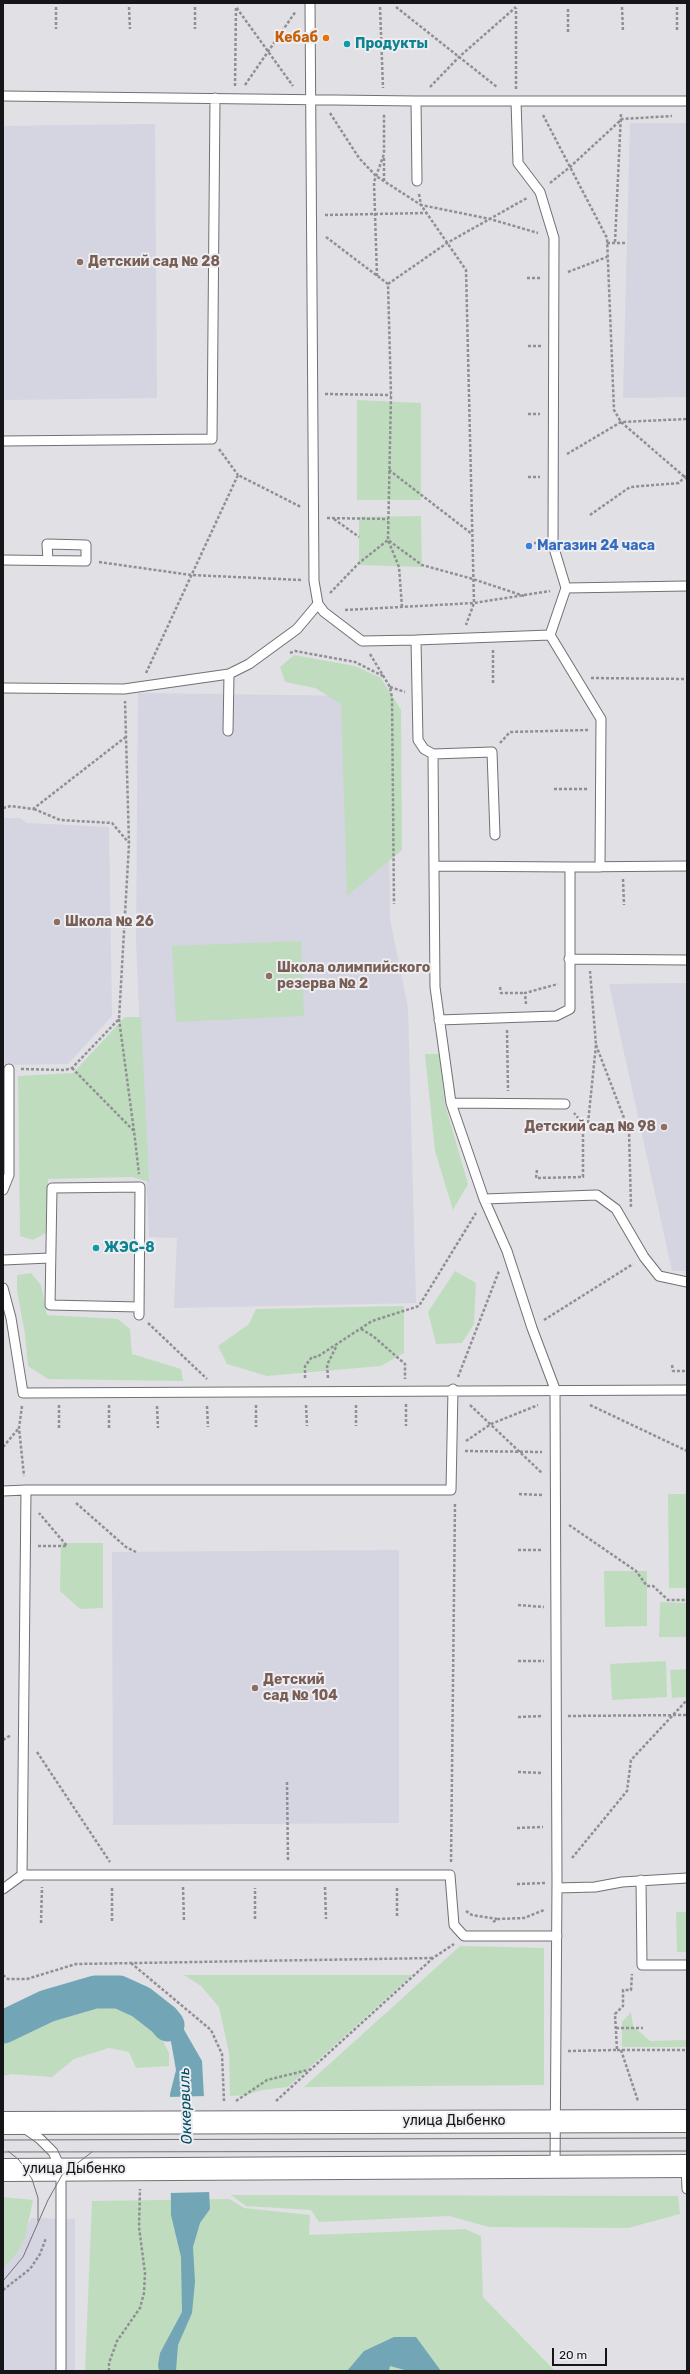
<!DOCTYPE html>
<html>
<head>
<meta charset="utf-8">
<style>
  body { margin:0 }
  #map { position:relative; width:690px; height:2374px; overflow:hidden; background:#e0e0e5; font-family:Rubik,sans-serif }
  canvas { display:block }
  .frame { position:absolute; inset:0; border:4px solid #161618; pointer-events:none }
  .scale { position:absolute; left:552px; top:2348px; width:55px; height:18px; box-sizing:border-box; border:2px solid #161618; border-top:0; padding-left:5px; font-size:12px; line-height:14px; white-space:nowrap; color:#161618; -webkit-text-stroke:3px #ededf2; paint-order:stroke }
</style>
</head>
<body>
<div id="map">
<canvas width="690" height="2374"></canvas>
<div class="frame"></div>
<div class="scale">20 m</div>
</div>
<script>
const c = document.querySelector('canvas').getContext('2d');
c.lineJoin = 'round';
function fill(path, color) { c.fillStyle = color; c.fill(path, 'evenodd'); }
const poly = rows => new Path2D(rows.map(r => 'M' + r).join(''));
function trace(path, color, width, dash) { c.strokeStyle = color; c.lineWidth = width; c.lineCap = dash ? 'butt' : 'round'; c.setLineDash(dash || []); c.stroke(path); }
function drawText(font, color, halo, rows, align = 'center') {
  c.font = font + ' Rubik,sans-serif'; c.lineWidth = 4; c.setLineDash([]); c.textBaseline = 'middle'; c.strokeStyle = halo; c.fillStyle = color; for (const [text, x, y, turn = 0] of rows) {
    c.save(); c.translate(x, y); c.rotate((+turn || 0) * Math.PI / 180); c.textAlign = isNaN(turn) ? turn : align; if (halo) c.strokeText(text, 0, 0); c.fillText(text, 0, 0); c.restore();
  }
}
const built = poly([
  [630,123,687,123,687,397,623,398],
  [155,124,157,398,3,400,3,126],
  [138,693,362,696,388,724,390,919,408,1008,416,1303,174,1308,177,1238,149,1237,136,943],
  [3,818,20,818,27,823,109,827,112,1016,68,1064,3,1065],
  [687,983,687,1271,672,1271,609,984],
  [399,1550,399,1823,113,1825,112,1552],
  [31,2218,75,2219,75,2371,3,2371,3,2269,17,2253]
]);
const green = poly([
  [357,400,421,403,421,500,357,500],
  [421,516,422,567,359,565,359,517],
  [294,655,355,666,381,678,401,710,402,850,347,896,341,704,315,688,285,682,280,667],
  [301,941,304,1016,176,1022,172,946],
  [125,1017,141,1017,149,1182,132,1177,48,1179,46,1233,33,1240,20,1236,18,1076,73,1073],
  [425,1054,439,1054,445,1104,468,1184,453,1210,435,1151],
  [455,1271,476,1283,474,1324,462,1343,436,1344,428,1312],
  [31,1273,41,1285,47,1315,118,1319,130,1329,132,1354,181,1369,183,1381,48,1379,28,1366,25,1334,17,1291,17,1275],
  [404,1306,404,1353,381,1366,267,1376,227,1364,218,1346,249,1324,256,1309],
  [668,1494,687,1494,687,1588,669,1588],
  [61,1543,103,1543,103,1608,80,1609,60,1591],
  [604,1571,647,1571,647,1626,605,1627],
  [660,1602,686,1603,686,1637,659,1637],
  [666,1661,667,1697,612,1700,610,1664],
  [687,1669,687,1697,672,1698,670,1670],
  [676,1912,687,1912,687,1952,677,1952],
  [460,1946,544,1948,544,2085,304,2087],
  [184,1975,412,1975,288,2087,262,2090,247,2095,230,2096,229,2053,219,2007,201,1986],
  [90,2000,122,2003,155,2025,169,2053,169,2066,136,2068,129,2052,109,2048,74,2059,52,2077,11,2074,3,2076,3,2031],
  [631,2012,633,2026,650,2041,687,2040,687,2047,622,2047,622,2022],
  [231,2195,678,2196,680,2214,628,2228,489,2227,449,2216,319,2222,311,2210,246,2206],
  [3,2197,33,2200,25,2238,17,2253,3,2269],
  [229,2199,244,2208,310,2215,309,2235,465,2229,481,2236,483,2297,555,2371,85,2371,92,2201]
]);
const water = poly([
  [134,1993,154,2003,179,2021,202,2061,210,2209,200,2223,193,2247,195,2282,192,2313,178,2345,176,2371,159,2371,158,2365,160,2353,182,2312,181,2257,171,2215,170,2094,176,2070,170,2036,154,2020,129,2004],
  [394,2337,416,2337,441,2371,408,2371,390,2366,389,2371,347,2371,364,2351]
]);
const pier = poly([
  [206,2096,211,2192,169,2193,168,2097]
]);
const river = poly([
  [3,2027,47,2006,95,1992,119,1992,141,2002,164,2020,168,2025]
]);
const path = poly([
  [56,7,56,29],
  [129,7,130,29],
  [195,7,195,29],
  [380,7,383,88],
  [396,7,497,87],
  [622,7,623,32],
  [677,7,677,32],
  [568,32,568,7],
  [245,85,296,11],
  [235,86,236,7,293,86],
  [430,87,459,57,516,7],
  [516,89,516,8],
  [330,113,359,158,376,176,421,205,466,270,474,603,466,625],
  [543,115,607,238,614,410,621,422,687,479],
  [384,181,384,156],
  [550,183,570,167,622,119,672,116],
  [419,194,421,205,490,219,538,233],
  [325,215,426,213],
  [326,237,388,284,391,395,388,540,399,567,402,607],
  [615,242,621,113],
  [607,243,626,243],
  [568,272,607,257],
  [377,276,374,182,384,154,384,113],
  [527,278,542,278],
  [388,284,447,243,527,198],
  [528,346,541,346],
  [325,394,391,395],
  [528,414,540,414],
  [219,449,238,475],
  [567,454,621,422,687,419],
  [389,470,472,534],
  [528,477,540,477],
  [590,515,630,487,679,483,687,474],
  [327,518,388,519],
  [334,519,359,537],
  [529,543,540,543],
  [99,562,191,575,301,580],
  [330,593,359,563,388,540,422,565,473,579,524,596],
  [345,610,474,603,550,591],
  [493,650,493,684],
  [290,653,295,651,355,662,383,676],
  [370,654,390,687,392,698,394,904],
  [146,673,238,475,301,507],
  [591,678,687,679],
  [390,687,405,692],
  [500,743,510,732,588,730],
  [554,789,588,789],
  [3,808,11,806,33,809,127,736],
  [34,809,60,820,112,823,129,843],
  [623,879,624,905],
  [500,987,501,993,525,993],
  [526,1004,525,993,558,984],
  [119,1019,134,1131],
  [507,1030,508,1091],
  [596,1045,629,1131,631,1207],
  [72,1068,134,1131,139,1174],
  [21,1069,65,1070,72,1068,119,1019,129,844,125,701],
  [583,1124,588,1123,596,1045,590,971],
  [537,1170,536,1178,583,1177,583,1124,574,1113],
  [544,1320,633,1264],
  [148,1323,207,1379],
  [361,1329,373,1336,405,1364,405,1379],
  [672,1365,673,1371,687,1371],
  [458,1377,499,1271],
  [305,1378,305,1366,312,1357,317,1357,372,1321,419,1306,476,1213],
  [328,1378,327,1365,337,1345],
  [406,1404,406,1426],
  [59,1405,59,1429],
  [109,1405,109,1428],
  [256,1405,256,1427],
  [306,1405,307,1426],
  [356,1405,356,1426],
  [470,1405,542,1473],
  [590,1405,687,1451],
  [22,1406,19,1428,24,1476],
  [157,1406,158,1428],
  [207,1406,208,1427],
  [466,1441,491,1424,538,1405],
  [3,1447,19,1428],
  [465,1451,542,1452],
  [519,1494,542,1495],
  [76,1503,126,1547,136,1552],
  [569,1525,636,1571,647,1586,653,1586,668,1600,687,1600],
  [38,1546,67,1546,39,1513],
  [518,1550,542,1550],
  [518,1605,544,1607],
  [518,1661,544,1661],
  [568,1716,687,1715],
  [518,1717,543,1716],
  [3,1740,11,1735],
  [37,1752,110,1862],
  [518,1772,543,1773],
  [287,1782,288,1861],
  [517,1828,543,1827],
  [572,1858,627,1791,631,1760,687,1700],
  [451,1862,455,1503],
  [517,1884,545,1883],
  [183,1887,184,1921],
  [325,1887,326,1919],
  [112,1888,112,1922],
  [397,1888,397,1918],
  [466,1911,472,1915,497,1919],
  [255,1919,255,1888],
  [493,1922,498,1919,524,1918,544,1910],
  [41,1923,42,1887],
  [131,1963,211,2030,222,2054,224,2101],
  [3,1975,8,1979,27,1979,76,1964,433,1958],
  [616,2028,643,2028],
  [617,2050,687,2050],
  [621,2050,638,2101],
  [568,2051,617,2050,615,2014,623,2006,623,1990,631,1990,632,1974],
  [236,2101,267,2080,312,2069],
  [276,2101,433,1958,454,1944],
  [3,2290,30,2269,40,2254,46,2238],
  [109,2371,109,2363,117,2341,140,2308,144,2293,145,2273,139,2227,140,2189]
]);
const service = poly([
  [310,3,314,581,318,604,324,612,362,641,416,640,418,740,424,749,433,754,435,987,451,1103,484,1199,507,1251,532,1328,555,1389,557,1882,555,2168],
  [3,96,416,101,687,101],
  [416,101,417,181],
  [516,101,518,163,540,192,554,238,553,545,566,588],
  [3,441,212,439,215,98],
  [3,560,86,561,86,545,47,544,48,560],
  [550,635,601,719,600,867],
  [416,640,550,635,566,588,687,586],
  [3,688,124,689,229,674,249,664,297,629,318,604],
  [228,731,229,674],
  [433,754,492,752,495,835],
  [434,866,570,867,570,1009,556,1016,439,1020],
  [570,867,687,866],
  [569,959,687,960],
  [451,1103,565,1104],
  [3,1190,9,1175,9,1069],
  [484,1199,597,1195,616,1209,644,1257,659,1276,687,1282],
  [3,1260,50,1258],
  [3,1288,11,1318,23,1393,687,1390],
  [139,1307,50,1305,52,1188,140,1187,139,1315],
  [453,1389,451,1490,26,1490,22,1875,450,1875,454,1925,464,1936,557,1936],
  [3,1491,26,1490],
  [641,1880,642,1965,687,1965],
  [557,1888,595,1887,622,1882,687,1878],
  [3,1889,22,1875],
  [23,2127,40,2139,53,2152,61,2169,61,2371],
  [686,2166,687,2189]
]);
const secondary = poly([
  [3,2123,687,2121],
  [3,2170,687,2166]
]);
const tram = poly([
  [3,2140,687,2138],
  [8,2151,19,2160,32,2179,38,2198,38,2221],
  [3,2152,687,2151],
  [3,2281,23,2257,48,2200,62,2175,92,2152]
]);
const markers = [
  [326,38,4,"#e8710a"],
  [347,44,4,"#0f9aa8"],
  [80,262,4,"#8d6e63"],
  [529,546,4,"#3f7fe0"],
  [57,922,4,"#8d6e63"],
  [269,976,4,"#8d6e63"],
  [664,1127,4,"#8d6e63"],
  [96,1248,4,"#0f9aa8"],
  [255,1688,4,"#8d6e63"]
];
const foodNames = [
  ["Кебаб",318,38]
];
const cultureNames = [
  ["Продукты",355,44],
  ["ЖЭС-8",104,1248]
];
const educationNames = [
  ["Детский сад № 28",88,262],
  ["Школа № 26",65,922],
  ["Школа олимпийского",277,968],
  ["резерва № 2",277,984],
  ["Детский сад № 98",656,1127,"right"],
  ["Детский",263,1680],
  ["сад № 104",263,1696]
];
const shopNames = [
  ["Магазин 24 часа",537,546]
];
const streetNames = [
  ["улица Дыбенко",454,2121],
  ["улица Дыбенко",74,2169]
];
const waterNames = [
  ["Оккервиль",186,2106,-92]
];
fill(built, '#d5d4e1');
fill(green, '#bfddbe');
fill(water, '#72a5b6');
fill(pier, '#e0e0e5');
trace(river, '#72a5b6', 33);
trace(service, '#717175', 11);
trace(secondary, '#717175', 24);
trace(path, '#909094', 2.5, [3, 2]);
trace(service, '#fff', 9);
trace(secondary, '#fff', 22);
trace(tram, '#727276', 1);
for (const [x, y, r, color] of markers) { const dot = new Path2D(); dot.arc(x, y, r, 0, 2 * Math.PI); c.fillStyle = color; c.fill(dot); trace(dot, '#ededf2', 1.5); }
drawText('bold 14px', '#c56008', '#ededf2', foodNames, 'right');
drawText('bold 14px', '#0d838f', '#ededf2', cultureNames, 'left');
drawText('bold 14px', '#785e54', '#ededf2', educationNames, 'left');
drawText('bold 14px', '#366cbe', '#ededf2', shopNames, 'left');
drawText('14px', '#161618', '#ededf2', streetNames);
drawText('italic 15px', '#014e60', '#ededf2', waterNames);
</script>
</body>
</html>
